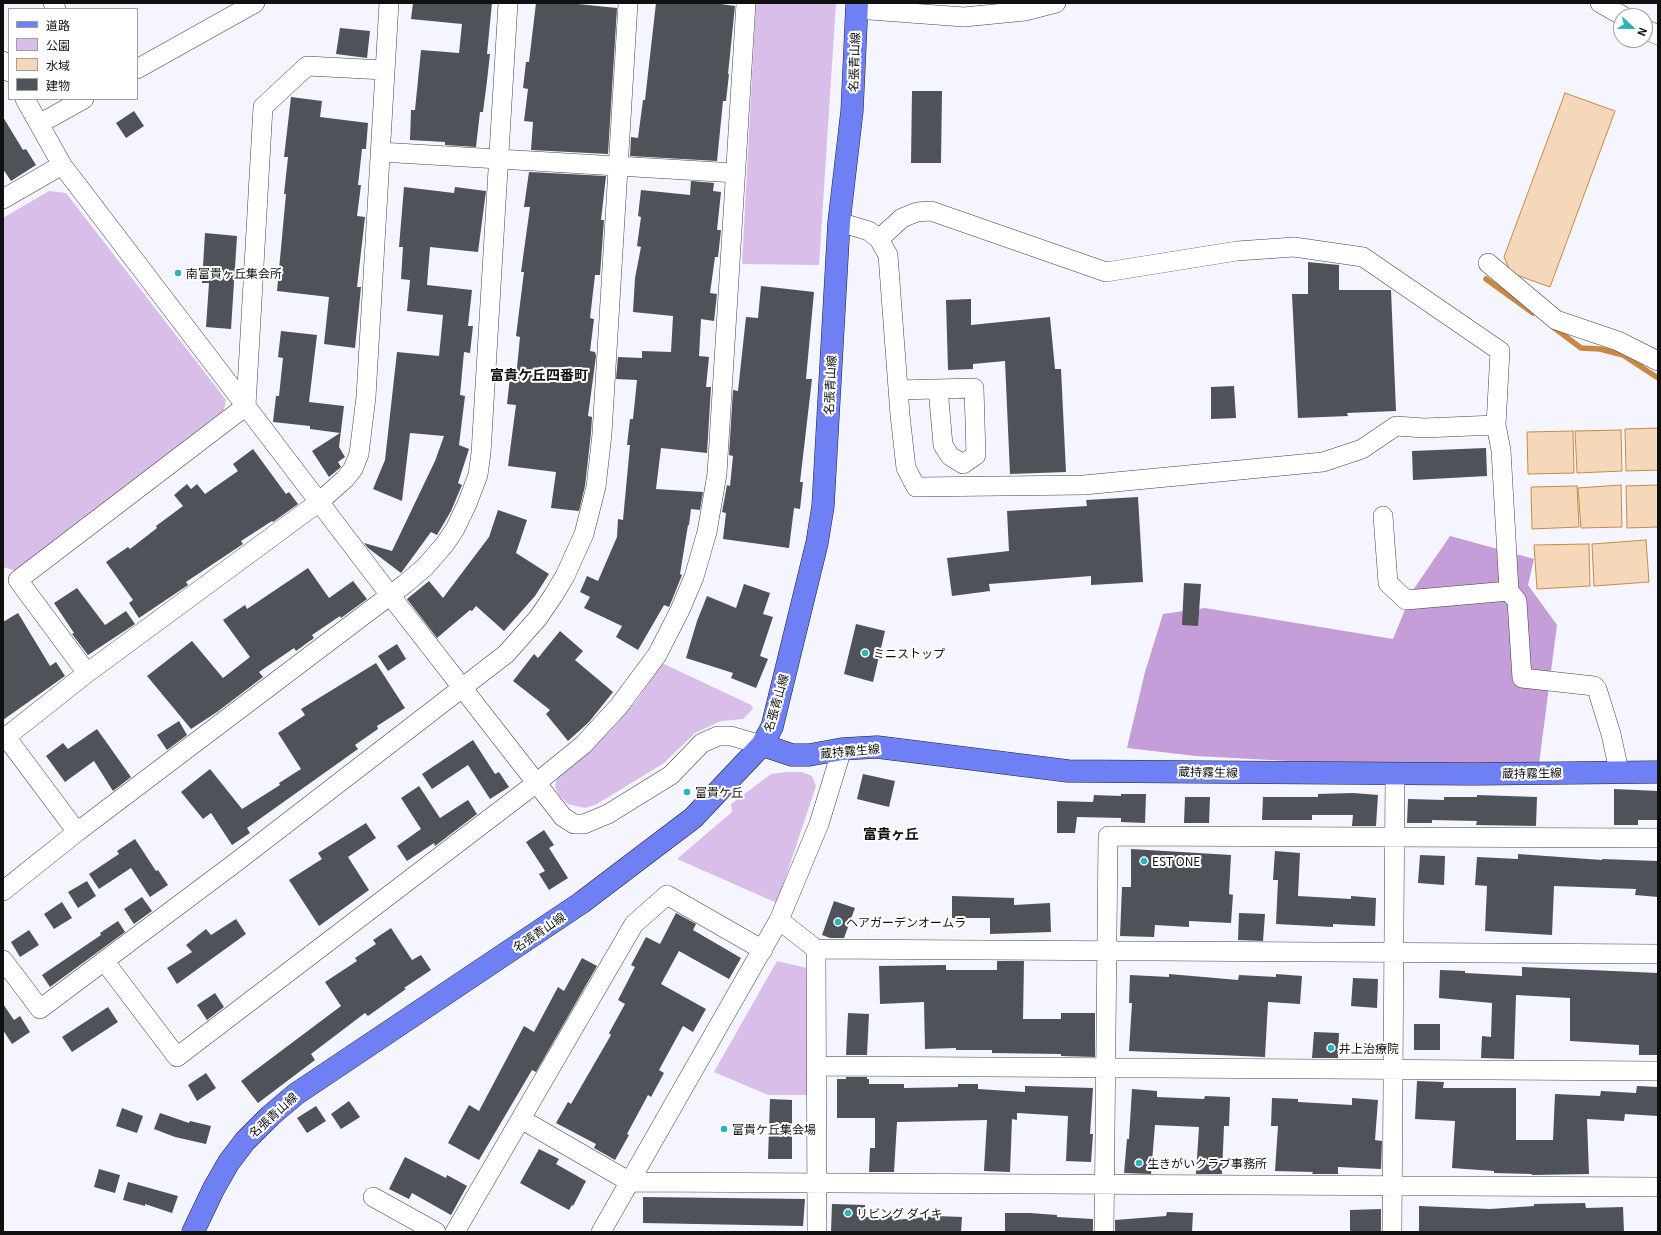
<!DOCTYPE html>
<html>
<head>
<meta charset="utf-8">
<style>
  body { margin:0 }
  #map { position:relative; width:1661px; height:1235px; overflow:hidden; background:#f4f5ff; font-family:Georgia,"Noto Sans JP",serif }
  canvas { display:block }
  .frame { position:absolute; inset:0; border:4px solid #101010; pointer-events:none }
  .legend { position:absolute; left:8px; top:8px; width:130px; height:92px; box-sizing:border-box; background:#fff; border:1px solid #9f9f9f; margin:0; padding:5px 7px; list-style:none; font-size:12px; color:#101010 }
  .legend li { display:flex; align-items:center; gap:8px; height:20px }
  .legend b { width:20px; border:1px solid #9f9f9f }
  .north { position:absolute; left:1613px; top:8px; width:40px; height:40px; box-sizing:border-box; background:#fff; border:1px solid #9f9f9f; border-radius:50%; rotate:112deg; font-size:11px; font-weight:700; line-height:16px; text-align:center; color:#101010 }
  .north::after { content:''; display:block; margin:auto; width:14px; height:18px; background:#2bb3bd; clip-path:polygon(50% 0,100% 100%,50% 72%,0 100%) }
</style>
</head>
<body>
<div id="map">
<canvas width="1661" height="1235"></canvas>
<div class="frame"></div>
<ul class="legend">
<li><b style="height:5px;background:#6f80f4"></b>道路</li>
<li><b style="height:11px;background:#d8bee9"></b>公園</li>
<li><b style="height:11px;background:#f5d7ba"></b>水域</li>
<li><b style="height:11px;background:#4d5359"></b>建物</li>
</ul>
<div class="north">N</div>
</div>
<script>
const c = document.querySelector('canvas').getContext('2d');
c.lineJoin = 'round';
function fill(path, color) { c.fillStyle = color; c.fill(path, 'evenodd'); }
const poly = rows => new Path2D(rows.map(r => 'M' + r).join(''));
function trace(path, color, width, dash) { c.strokeStyle = color; c.lineWidth = width; c.lineCap = dash ? 'butt' : 'round'; c.setLineDash(dash || []); c.stroke(path); }
function drawText(font, color, halo, rows, align = 'center') {
  c.font = font + ' Georgia,"Noto Sans JP",serif'; c.lineWidth = 4; c.setLineDash([]); c.textBaseline = 'middle'; c.strokeStyle = halo; c.fillStyle = color; for (const [text, x, y, turn = 0] of rows) {
    c.save(); c.translate(x, y); c.rotate((+turn || 0) * Math.PI / 180); c.textAlign = isNaN(turn) ? turn : align; if (halo) c.strokeText(text, 0, 0); c.fillText(text, 0, 0); c.restore();
  }
}
const green = poly([
  [756,3,836,3,819,265,742,264],
  [49,191,66,193,226,400,224,410,17,571,3,567,3,218],
  [662,663,751,705,753,709,743,719,721,721,695,733,664,763,597,804,585,808,568,804,559,795,555,786,557,779,611,730,638,699],
  [787,772,802,772,812,776,816,786,777,903,677,859,732,812,731,804,771,774],
  [777,961,807,968,808,1095,768,1095,714,1072]
]);
const forest = poly([
  [1450,536,1534,559,1528,585,1557,625,1539,764,1345,764,1196,756,1127,748,1145,672,1163,614,1205,608,1393,639,1413,590]
]);
const water = poly([
  [1565,93,1615,111,1550,287,1511,273,1504,257,1565,93],
  [1658,428,1658,470,1626,471,1625,429,1658,428],
  [1621,430,1622,471,1577,473,1575,431,1621,430],
  [1573,431,1574,473,1528,474,1527,432,1573,431],
  [1621,485,1622,527,1581,528,1578,488,1621,485],
  [1658,485,1658,527,1627,528,1626,486,1658,485],
  [1577,486,1579,527,1532,529,1531,487,1577,486],
  [1646,540,1649,582,1594,586,1592,544,1646,540],
  [1589,544,1590,586,1537,589,1534,545,1589,544]
]);
const stream = poly([
  [1486,279,1533,313],
  [1553,327,1581,348,1600,349,1623,355,1658,378]
]);
const building = poly([
  [413,3,492,3,487,54,490,54,487,81,483,112,480,112,476,147,445,145,445,142,410,140,411,110,415,110,421,50,459,53,462,24,411,19],
  [536,3,568,3,617,8,608,154,531,150,533,122,524,121,528,89,523,88,526,62,529,62],
  [656,3,714,3,735,6,728,74,729,74,726,101,723,101,717,161,630,156,631,137,638,138,643,100,645,100],
  [340,28,370,31,367,58,336,54],
  [912,91,942,91,941,163,911,163],
  [291,97,322,101,320,117,368,123,366,149,362,149,358,185,361,185,357,216,365,217,357,287,361,287,355,348,324,344,329,297,277,291,286,194,284,194,288,157,284,157],
  [134,111,144,126,126,138,116,123],
  [3,117,23,150,26,149,36,165,11,181,3,169],
  [529,172,606,176,601,220,604,220,600,275,595,275,590,318,594,319,590,351,595,352,596,356,588,416,592,417,591,433,585,486,579,511,551,508,556,472,508,466,516,405,507,404,510,377,516,378,520,337,516,336,524,272,521,272,530,207,524,207],
  [691,181,714,183,713,191,721,192,717,230,721,230,718,257,715,257,710,293,717,294,714,321,701,319,699,356,709,357,706,387,711,387,707,453,661,448,656,489,703,492,700,510,691,509,689,525,688,525,680,574,682,575,672,600,669,607,664,605,638,650,616,637,622,626,584,608,590,597,580,592,587,576,598,581,617,537,618,519,623,520,630,445,627,445,630,419,633,419,637,380,616,379,618,357,642,358,642,351,671,352,673,316,633,312,635,278,641,247,637,246,641,217,638,216,641,190,690,195],
  [404,187,454,193,455,187,486,191,478,252,430,247,427,285,472,290,468,326,473,326,470,353,464,352,460,395,465,396,459,445,469,449,458,483,462,485,451,511,437,535,431,532,401,573,368,548,364,543,392,551,435,461,444,436,410,433,402,501,373,489,385,460,397,352,439,356,443,315,407,311,410,280,401,279,403,247,399,247],
  [205,233,237,236,231,329,206,327,209,283,202,283],
  [1308,262,1339,265,1339,290,1391,290,1396,411,1347,413,1348,416,1298,418,1292,294,1308,294],
  [761,286,814,292,806,379,812,379,800,482,803,482,800,509,794,508,789,548,723,539,726,513,722,512,727,485,730,486,733,456,729,455,733,390,738,391,746,317,758,318],
  [971,299,971,325,1050,317,1055,369,1061,369,1066,472,1010,474,1005,361,973,364,973,369,948,370,946,300],
  [281,331,317,335,309,402,344,406,339,447,345,457,338,462,341,467,329,477,312,451,340,433,310,429,310,426,273,422,276,396,279,396,283,358,278,357],
  [1234,386,1236,418,1211,419,1211,387],
  [1486,448,1487,476,1413,480,1412,451],
  [253,449,286,494,289,492,298,504,273,522,272,521,241,541,243,544,186,582,188,585,139,618,129,603,133,600,106,562,128,547,130,549,157,528,156,526,183,506,174,495,187,484,191,489,197,484,205,494,238,471,233,464],
  [1138,497,1143,582,1091,585,1091,576,989,584,990,591,952,596,947,558,1009,551,1007,511,1087,506,1086,500],
  [498,510,527,520,516,553,549,574,535,596,504,631,476,606,472,611,470,610,437,638,407,599,429,581,443,598,489,537],
  [308,568,329,598,353,581,367,599,341,618,340,616,312,635,314,638,296,651,294,648,259,672,263,677,217,712,191,729,147,676,192,641,223,678,250,657,223,620,245,605,247,609],
  [1184,583,1201,584,1198,626,1182,625],
  [744,584,770,593,763,614,773,617,760,656,768,659,756,688,731,678,733,673,686,658,697,621,707,596,736,608],
  [77,588,105,625,126,611,135,624,88,655,72,634,74,633,54,603],
  [18,613,50,666,56,662,65,676,3,720,3,622],
  [856,624,885,631,873,682,844,674],
  [560,631,583,651,575,660,613,692,589,722,568,741,546,714,550,710,513,681,534,654,538,658],
  [397,644,406,659,388,671,378,656],
  [376,663,405,708,377,726,378,729,355,745,358,749,247,828,250,833,232,845,211,813,203,819,181,792,210,769,242,809,280,785,279,783,301,769,278,733,305,715,301,709],
  [179,721,187,735,167,750,157,735],
  [97,729,131,777,113,791,94,761,65,782,46,756,63,743,68,749],
  [473,740,495,774,499,772,509,787,490,799,468,765,432,789,422,774],
  [863,774,895,781,889,807,857,799],
  [419,786,440,818,468,800,477,814,435,846,434,843,407,861,397,846,421,829,401,798],
  [1614,789,1658,791,1658,820,1638,820,1638,825,1614,825],
  [1353,793,1378,795,1376,826,1352,826,1353,815,1312,815,1312,820,1262,820,1263,797,1318,797,1318,794],
  [1121,794,1146,794,1145,823,1121,822,1121,818,1077,817,1075,833,1057,833,1057,801,1093,802,1094,795,1121,796],
  [1477,795,1537,797,1536,826,1476,825,1477,821,1432,820,1432,823,1407,823,1408,799,1444,800,1444,797,1477,797],
  [1185,797,1210,797,1209,823,1184,823],
  [366,823,376,838,348,857,369,890,319,926,289,880,322,859,318,853],
  [544,830,554,845,549,848,568,878,549,890,539,874,545,871,526,842],
  [135,839,156,871,158,870,168,885,150,897,131,868,99,889,89,874,119,854,117,851],
  [1131,849,1231,855,1229,894,1233,895,1231,923,1189,921,1189,927,1155,925,1154,937,1120,936,1122,887,1131,887],
  [1275,851,1300,853,1298,896,1351,899,1351,896,1376,898,1375,926,1333,924,1333,927,1276,924,1278,880,1273,880],
  [1518,854,1602,860,1602,859,1658,861,1658,897,1635,895,1636,889,1554,886,1552,935,1485,931,1487,886,1475,885,1477,857,1518,859],
  [1420,855,1445,856,1444,885,1418,883],
  [87,881,96,896,78,908,68,892],
  [952,896,1014,898,1014,905,1050,903,1051,932,990,934,990,918,952,918],
  [142,897,152,911,134,924,124,909],
  [834,901,855,908,844,938,830,938,822,935],
  [62,902,72,918,54,929,44,914],
  [676,913,696,924,693,930,741,958,729,979,679,951,661,984,706,1009,693,1032,683,1026,659,1070,664,1073,651,1097,648,1095,627,1134,629,1135,615,1160,594,1148,596,1144,556,1123,568,1102,571,1104,611,1035,609,1033,625,1004,618,1000,635,967,631,965,646,937,660,944],
  [1239,913,1265,914,1263,941,1238,940],
  [236,919,246,934,177,984,167,968,192,952,186,945,206,929,211,935],
  [118,921,125,932,50,987,42,975,101,935,100,933],
  [391,928,412,960,421,955,431,970,404,988,406,989,368,1016,365,1013,311,1054,315,1060,258,1103,241,1081,341,1006,325,982,357,961,355,958,376,944,373,940],
  [29,930,39,945,20,957,11,942],
  [582,958,597,966,536,1072,532,1070,479,1160,448,1143,469,1105,479,1111,524,1026,534,1032,558,987,564,991],
  [997,961,1024,961,1023,1019,1061,1019,1061,1013,1095,1013,1095,1057,1061,1056,1061,1054,992,1053,992,1050,956,1050,956,1048,925,1049,924,1002,880,1004,879,966,946,965,946,970,997,970],
  [1522,967,1658,973,1658,1055,1639,1055,1639,1045,1570,1041,1570,998,1516,995,1514,1059,1481,1058,1482,1036,1491,1037,1492,1003,1439,998,1440,970,1465,971,1465,973,1522,976],
  [1169,974,1238,980,1239,975,1276,977,1276,974,1302,976,1300,1004,1268,1002,1265,1057,1129,1051,1132,1003,1129,1003,1130,975,1169,977],
  [1353,978,1378,979,1377,1008,1351,1006],
  [215,993,224,1007,207,1020,197,1005],
  [3,1004,14,1020,20,1016,30,1032,12,1044,3,1030],
  [108,1007,118,1022,72,1052,62,1037],
  [848,1013,869,1014,867,1055,846,1055],
  [1414,1024,1440,1024,1440,1050,1414,1050],
  [1314,1032,1339,1033,1338,1058,1312,1058],
  [206,1073,216,1088,197,1101,188,1085],
  [846,1077,867,1077,867,1079,869,1079,869,1084,904,1084,904,1088,958,1087,958,1084,978,1084,978,1089,1025,1092,1025,1086,1093,1088,1090,1134,1093,1134,1091,1162,1066,1161,1068,1116,1017,1113,1017,1120,1012,1119,1010,1172,984,1171,987,1120,897,1122,894,1172,869,1172,870,1148,875,1148,875,1118,837,1118,837,1079,846,1079],
  [1417,1081,1444,1082,1443,1088,1516,1088,1516,1140,1553,1140,1555,1094,1600,1096,1601,1091,1636,1093,1637,1086,1658,1087,1658,1116,1625,1114,1624,1121,1587,1119,1589,1174,1532,1175,1532,1174,1494,1173,1494,1171,1452,1168,1455,1121,1415,1119],
  [1132,1089,1157,1091,1157,1097,1204,1099,1205,1096,1230,1097,1229,1126,1224,1126,1222,1174,1196,1174,1199,1127,1155,1125,1151,1174,1124,1173,1127,1139,1129,1139],
  [1272,1098,1298,1099,1298,1102,1352,1105,1352,1098,1378,1100,1375,1140,1382,1141,1381,1169,1338,1167,1338,1174,1312,1174,1313,1172,1275,1171,1278,1126,1271,1126],
  [770,1099,792,1100,792,1159,768,1159],
  [349,1101,360,1117,341,1129,331,1114],
  [316,1106,326,1121,307,1133,297,1118],
  [122,1108,143,1116,137,1133,116,1126],
  [160,1113,189,1123,190,1121,211,1126,206,1144,175,1137,154,1129],
  [539,1149,559,1159,556,1164,586,1181,573,1206,572,1205,569,1210,520,1183],
  [405,1157,446,1178,447,1175,467,1186,451,1215,412,1193,409,1199,389,1189],
  [99,1169,120,1175,115,1193,94,1187],
  [128,1182,178,1196,172,1213,145,1204,145,1206,123,1200],
  [643,1197,805,1199,803,1226,643,1223],
  [1585,1203,1586,1208,1623,1207,1624,1232,1419,1232,1419,1206,1490,1209,1534,1206,1534,1204],
  [832,1204,865,1205,865,1217,895,1216,895,1220,937,1216,962,1217,961,1232,831,1232],
  [1381,1209,1381,1232,1350,1232,1350,1210],
  [1167,1212,1193,1213,1192,1232,1115,1232,1115,1220,1166,1216],
  [1005,1213,1030,1213,1057,1215,1057,1217,1093,1219,1093,1232,1005,1232]
]);
const minor = poly([
  [53,3,56,9],
  [1600,3,1623,16],
  [856,9,964,17,1025,11,1056,3],
  [1645,29,1658,35],
  [3,61,9,72],
  [137,69,255,3],
  [25,99,62,165,390,595,563,817,574,824,584,824,608,814,671,775,702,743,718,736,731,736,762,745],
  [39,124,84,99],
  [380,152,736,173],
  [3,199,62,165],
  [839,222,869,231,879,239,888,255,900,415,906,468,916,487,1084,485,1323,462,1362,449,1396,426,1424,428,1496,425,1501,450,1509,591,1517,601,1522,678,1594,686,1597,689,1611,734,1619,771],
  [879,239,902,218,917,212,931,211,1106,272,1237,251,1294,247,1363,257,1500,351,1496,425],
  [1488,263,1556,320,1618,341,1658,361],
  [938,389,943,445,950,456,963,464],
  [898,390,974,388,976,455,963,464],
  [1383,516,1388,583,1406,600,1509,591],
  [87,673,18,580,246,406,263,107,307,66,384,70],
  [77,832,6,737,87,673,319,502,345,479,353,469,359,454,366,397,389,3],
  [3,891,77,832,405,584,425,567,445,544,455,529,467,504,478,475,481,453,508,3],
  [779,920,816,949,1658,954],
  [816,949,817,1232],
  [3,960,40,1009,235,863,506,654,538,618,553,596,565,576,584,534,596,487,602,434,628,3],
  [105,962,177,1057,535,784,583,745,619,706,657,655,680,610,694,577,707,532,717,474,746,3],
  [818,1066,1658,1071],
  [521,1119,630,1182,1658,1187],
  [373,1197,436,1232],
  [455,1232,634,924,667,895,763,950],
  [601,1232,779,920,819,824,842,749],
  [1104,1232,1108,836,1658,838],
  [1392,1232,1395,773]
]);
const major = poly([
  [762,745,792,755,809,755,842,749,877,747,1068,771,1474,774,1658,772],
  [193,1232,214,1188,229,1162,245,1141,270,1116,296,1094,581,903,693,818,762,745,772,727,817,543,823,506,839,222,852,111,857,3]
]);
const markers = [
  [178,273,4,"#2bb3bd"],
  [865,653,4,"#2bb3bd"],
  [687,792,4,"#2bb3bd"],
  [1144,861,4,"#2bb3bd"],
  [838,922,4,"#2bb3bd"],
  [1331,1048,4,"#2bb3bd"],
  [724,1129,4,"#2bb3bd"],
  [1139,1163,4,"#2bb3bd"],
  [848,1213,4,"#2bb3bd"]
];
const streetNames = [
  ["名張青山線",854,62,-88],
  ["名張青山線",830,385,-87],
  ["名張青山線",776,703,-74],
  ["蔵持霧生線",850,751,-5],
  ["蔵持霧生線",1208,772,1],
  ["蔵持霧生線",1532,773,-1],
  ["名張青山線",539,932,-34],
  ["名張青山線",273,1115,-42]
];
const poiNames = [
  ["南富貴ヶ丘集会所",186,273],
  ["ミニストップ",873,653],
  ["富貴ケ丘",695,792],
  ["EST ONE",1152,861],
  ["ヘアガーデンオームラ",846,922],
  ["井上治療院",1339,1048],
  ["富貴ケ丘集会場",732,1129],
  ["生きがいクラブ事務所",1147,1163],
  ["リビング ダイキ",856,1213]
];
const quarterNames = [
  ["富貴ケ丘四番町",539,375],
  ["富貴ヶ丘",891,834]
];
fill(green, '#d8bee9');
fill(forest, '#c59dd9');
fill(water, '#f5d7ba');
trace(water, '#c98943', 1);
trace(stream, '#c98943', 5.5);
fill(building, '#4d5359');
trace(minor, '#434343', 20);
trace(major, '#212121', 23);
trace(minor, '#fff', 19);
trace(major, '#6f80f4', 22);
for (const [x, y, r, color] of markers) { const dot = new Path2D(); dot.arc(x, y, r, 0, 2 * Math.PI); c.fillStyle = color; c.fill(dot); trace(dot, '#fff', 1.5); }
drawText('12px', '#101010', '#fff', streetNames);
drawText('12px', '#101010', '#fff', poiNames, 'left');
drawText('bold 14px', '#101010', '#fff', quarterNames);
</script>
</body>
</html>
